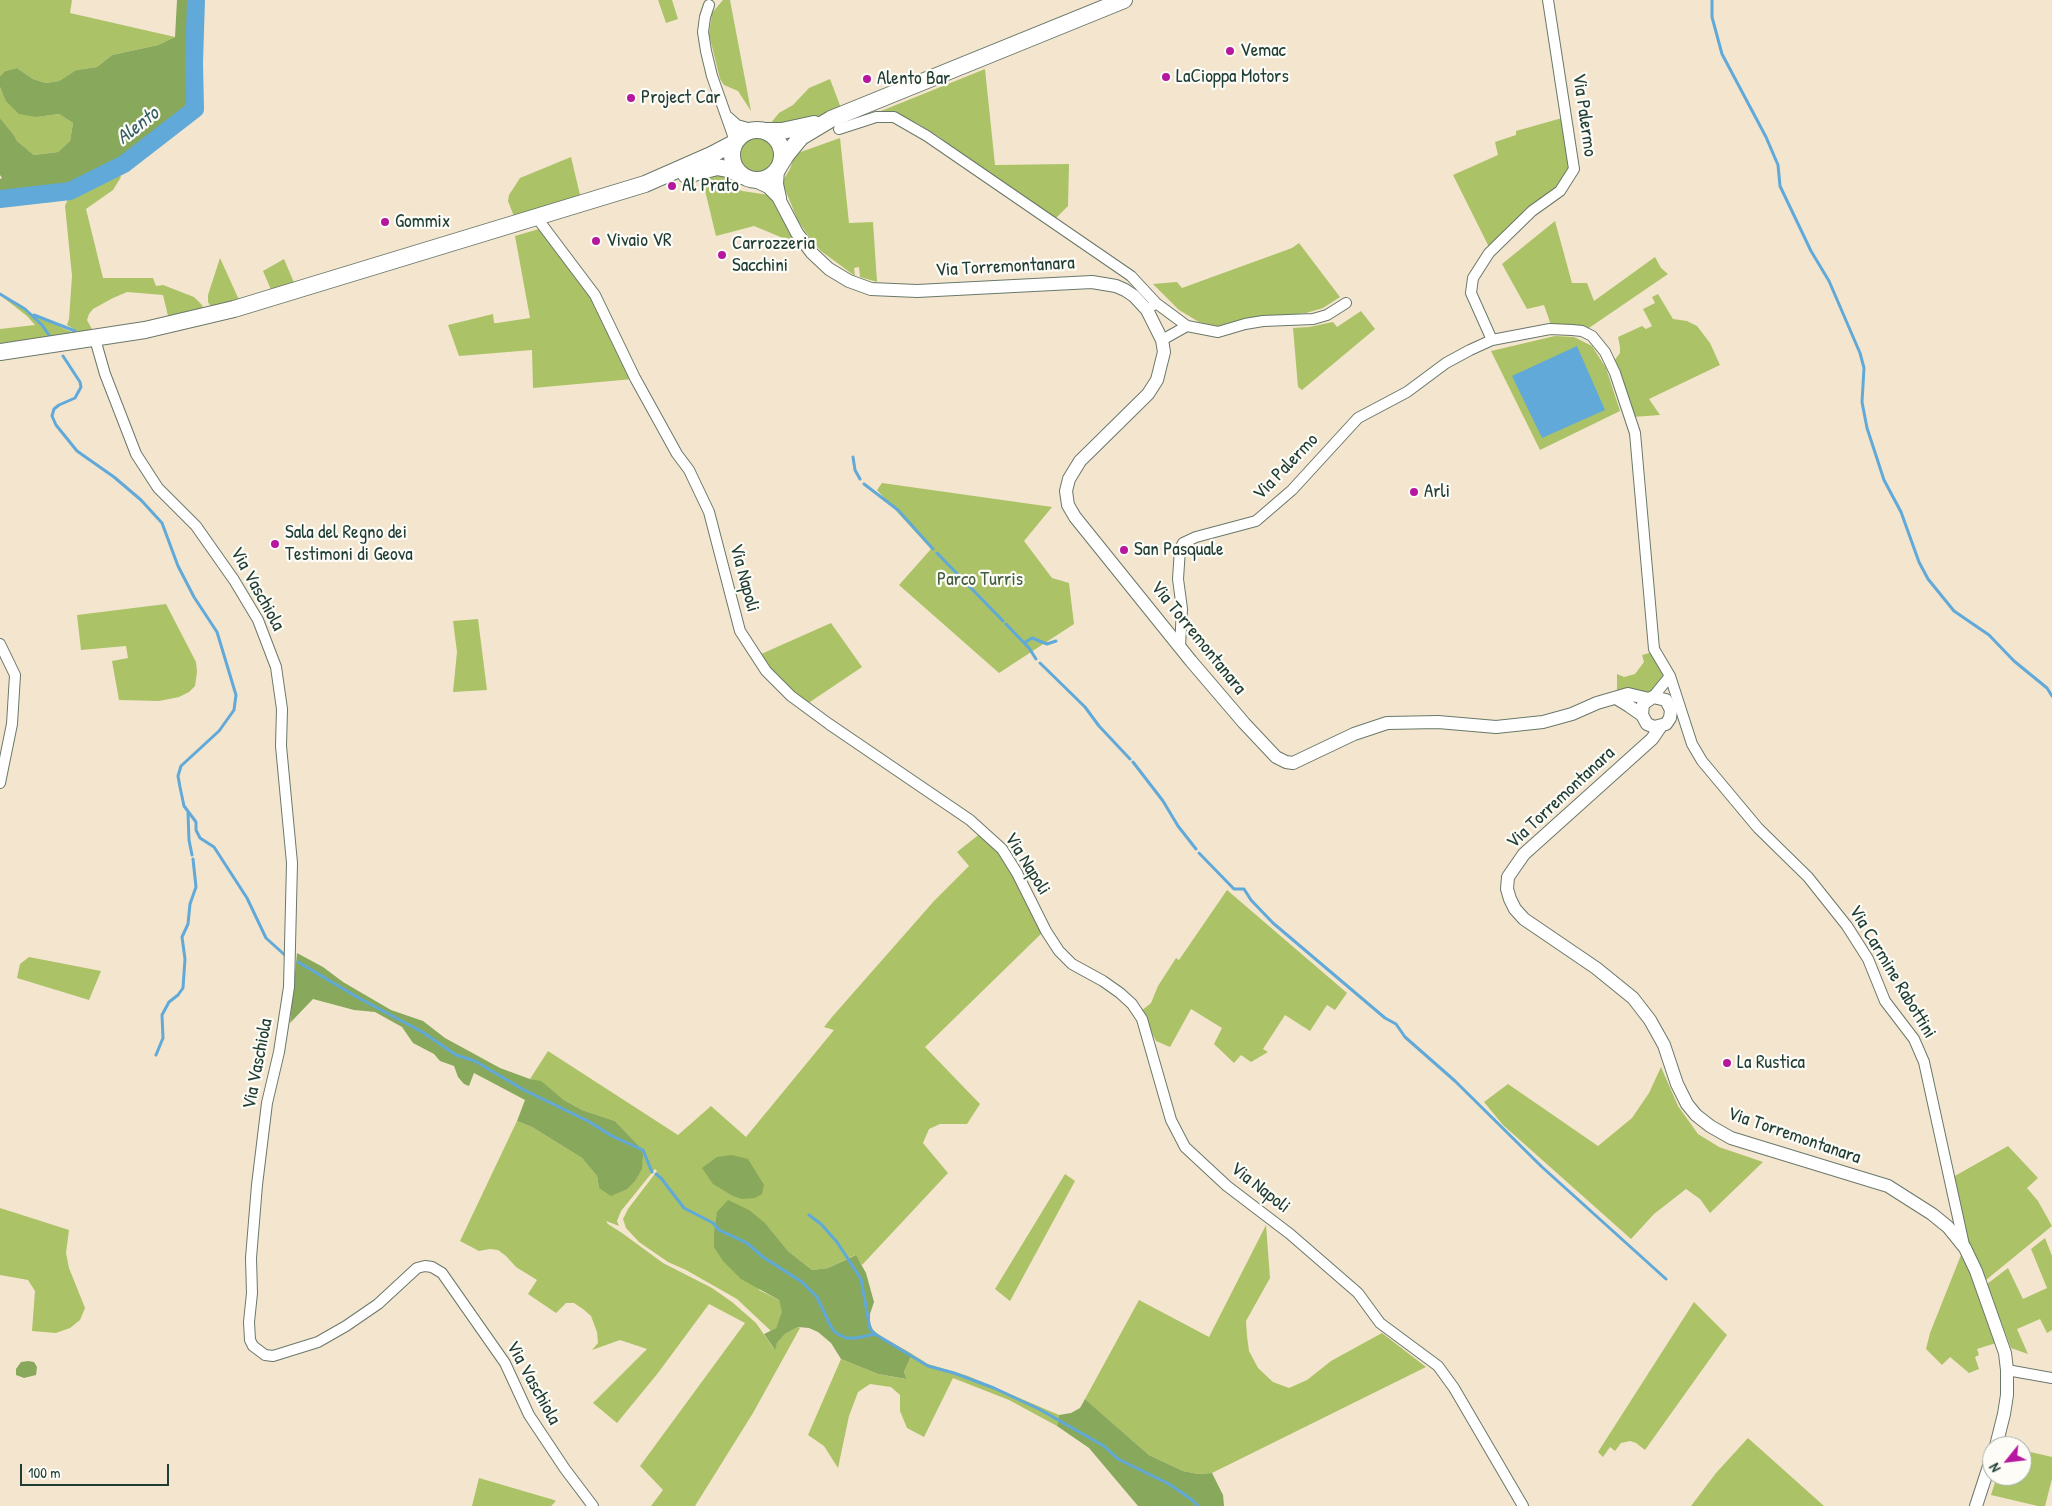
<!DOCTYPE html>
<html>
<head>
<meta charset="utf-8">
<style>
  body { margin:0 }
  #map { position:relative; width:2052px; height:1506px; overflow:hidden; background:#f4e6ce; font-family:"Patrick Hand",sans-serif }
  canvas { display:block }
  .north { position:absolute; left:1982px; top:1436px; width:50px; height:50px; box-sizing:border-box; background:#fdfcf7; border:1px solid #a4b0a9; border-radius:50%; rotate:241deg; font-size:14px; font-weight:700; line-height:20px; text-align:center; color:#1f3d34 }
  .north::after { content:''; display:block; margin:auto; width:18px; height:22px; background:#b5179e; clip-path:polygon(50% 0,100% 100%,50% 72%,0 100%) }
  .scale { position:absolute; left:20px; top:1464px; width:149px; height:22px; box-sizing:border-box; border:2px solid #1f3d34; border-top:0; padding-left:6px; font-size:15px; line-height:18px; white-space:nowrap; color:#1f3d34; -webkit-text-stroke:4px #fdfcf7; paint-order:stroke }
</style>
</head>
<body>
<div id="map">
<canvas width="2052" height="1506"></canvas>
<div class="north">N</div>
<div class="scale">100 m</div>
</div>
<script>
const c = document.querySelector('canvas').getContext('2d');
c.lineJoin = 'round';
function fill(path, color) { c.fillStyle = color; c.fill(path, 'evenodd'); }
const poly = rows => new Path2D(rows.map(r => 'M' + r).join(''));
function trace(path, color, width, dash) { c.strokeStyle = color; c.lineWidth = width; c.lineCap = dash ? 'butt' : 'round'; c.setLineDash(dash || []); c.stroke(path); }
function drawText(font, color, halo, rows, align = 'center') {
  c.font = font + ' "Patrick Hand",sans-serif'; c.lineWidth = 4.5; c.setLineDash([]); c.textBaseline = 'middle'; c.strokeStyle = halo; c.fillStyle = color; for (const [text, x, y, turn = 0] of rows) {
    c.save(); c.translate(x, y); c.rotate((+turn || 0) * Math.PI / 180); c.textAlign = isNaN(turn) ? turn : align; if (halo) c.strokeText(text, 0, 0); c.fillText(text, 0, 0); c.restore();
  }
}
const green = poly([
  [0,0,72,0,70,13,175,37,158,45,112,55,97,67,76,70,59,81,46,83,33,79,17,68,5,71,0,76],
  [658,0,672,0,678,19,666,23],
  [723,0,730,0,751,111,738,91,724,85,720,79,709,34,712,13],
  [985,69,995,165,1069,164,1068,206,1056,218,965,157,938,136,917,123,894,113,876,113],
  [830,79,841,108,785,128,770,124,779,113,793,105,809,88],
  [0,87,5,100,37,117,59,114,73,123,70,141,58,152,34,155,17,141,14,135,0,118],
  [1562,118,1572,171,1559,191,1490,249,1453,175,1498,155,1495,142,1516,135,1516,131],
  '738 155a19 19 0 1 1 38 0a19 19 0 1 1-38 0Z',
  [840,138,849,223,873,222,877,282,860,277,859,267,854,268,855,276,821,251,812,241,798,221,782,182,790,169,795,154],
  [571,157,581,199,515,219,508,201,509,195,520,178],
  [117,170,121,177,113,190,86,209,103,278,153,278,156,286,163,285,194,297,202,305,205,313,169,320,163,295,127,292,113,298,93,309,89,314,87,320,94,333,82,334,67,325,69,319,72,276,65,206,70,194],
  [723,173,730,182,742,191,769,195,795,243,754,226,716,236,702,178],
  [1555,221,1572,283,1587,283,1594,301,1655,257,1661,268,1668,274,1586,330,1551,325,1544,305,1527,309,1502,264],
  [539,229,593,300,633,379,533,388,532,350,459,356,448,325,493,314,494,323,497,323,530,318,515,236],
  [1299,243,1340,297,1323,308,1306,313,1271,317,1217,326,1199,322,1179,310,1153,284,1177,282,1182,288,1292,248],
  [220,258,240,302,213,310,208,302,208,295],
  [284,259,295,285,272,292,263,271],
  [1658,294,1673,319,1687,321,1697,326,1710,343,1720,365,1649,399,1660,415,1633,417,1614,361,1620,353,1620,347,1618,337,1642,326,1646,329,1652,326,1643,309,1655,303,1652,297],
  [0,295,25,309,35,318,32,314,78,335,53,339,36,318,51,339,0,345,0,329,35,325,27,316],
  [1361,311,1375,329,1302,390,1298,387,1293,328,1309,327,1333,322,1337,327],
  [1555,336,1574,337,1592,346,1606,368,1620,411,1540,450,1491,351],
  [882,483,1052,507,1024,541,1052,578,1069,583,1074,624,999,673,899,585,931,549,877,490],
  [166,604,196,662,197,672,195,686,189,692,179,697,159,701,119,700,112,661,128,658,126,646,81,650,77,615],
  [478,619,487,690,453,692,457,652,453,621],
  [831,623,862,667,807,704,779,680,759,655],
  [1653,652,1665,675,1651,692,1617,692,1617,674,1624,677,1635,674,1644,662,1642,655],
  [981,833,1010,864,1044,931,925,1047,980,1104,967,1124,940,1124,929,1129,923,1143,948,1173,862,1265,855,1255,828,1268,812,1270,788,1251,766,1224,759,1290,779,1300,783,1312,776,1328,771,1331,737,1299,686,1270,668,1262,639,1242,626,1228,623,1219,628,1209,657,1171,655,1169,621,1211,617,1221,619,1226,606,1221,608,1224,622,1233,663,1263,712,1288,732,1302,756,1323,774,1349,777,1343,785,1334,798,1327,800,1328,753,1413,695,1506,651,1506,663,1490,640,1466,745,1323,709,1304,658,1373,617,1423,593,1403,647,1349,620,1340,592,1350,598,1343,597,1332,591,1316,583,1309,574,1303,566,1303,556,1313,528,1294,537,1280,516,1267,506,1256,498,1250,490,1249,479,1251,460,1241,517,1121,532,1127,582,1158,597,1176,599,1188,638,1145,615,1121,582,1110,564,1100,541,1082,530,1079,548,1051,678,1135,711,1106,746,1137,834,1030,824,1027,832,1017,934,901,969,866,957,852],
  [1227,890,1347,993,1335,1010,1327,1005,1310,1031,1285,1015,1263,1049,1268,1052,1251,1062,1241,1055,1234,1063,1214,1044,1222,1028,1191,1009,1170,1047,1156,1041,1141,1011,1151,1003,1158,986,1176,958,1179,960],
  [29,957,101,971,89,1000,17,978,20,964],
  [1661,1067,1678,1106,1698,1134,1719,1147,1763,1162,1710,1213,1700,1199,1686,1189,1654,1214,1631,1239,1503,1125,1484,1102,1508,1084,1598,1146,1632,1118,1649,1093],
  [2008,1146,2038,1178,2027,1188,2038,1201,2052,1226,1986,1280,1966,1244,1953,1177],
  [1065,1174,1075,1181,1010,1301,995,1289],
  [0,1208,69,1230,66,1253,69,1268,85,1308,80,1320,70,1328,56,1333,32,1331,35,1291,28,1280,0,1275],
  [1266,1225,1270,1278,1246,1321,1247,1336,1249,1351,1258,1368,1273,1382,1289,1388,1307,1380,1331,1361,1382,1333,1426,1367,1212,1473,1198,1474,1183,1471,1149,1455,1085,1399,1139,1300,1209,1337],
  [2045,1238,2052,1256,2052,1330,2047,1333,2040,1319,2017,1329,2028,1354,2011,1348,1987,1284,2008,1268,2023,1299,2047,1288,2031,1249],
  [1961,1255,1975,1280,1996,1343,1977,1349,1979,1355,1975,1357,1979,1369,1969,1373,1950,1357,1942,1365,1926,1349,1930,1333],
  [1694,1302,1727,1335,1645,1450,1636,1443,1630,1441,1621,1443,1615,1451,1610,1447,1603,1457,1598,1452],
  [912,1354,928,1364,968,1376,1059,1415,1057,1426,1009,1400,953,1378,924,1437,907,1428,900,1411,900,1395,891,1387,870,1384,858,1392,849,1416,838,1468,824,1446,808,1435,841,1359,878,1374,905,1379,904,1372],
  [1748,1438,1824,1506,1691,1506,1716,1473],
  [2022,1450,2052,1457,2052,1479,2045,1506,2038,1506,1991,1495,1997,1476,2022,1476],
  [479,1478,554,1500,556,1501,551,1506,472,1506]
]);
const forest = poly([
  [177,0,192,0,189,64,191,101,179,118,107,170,73,186,68,199,52,202,0,204,0,179,2,178,0,175,0,118,14,135,17,141,34,155,58,152,70,141,73,123,59,114,37,117,19,114,5,100,0,87,0,76,5,71,17,68,33,79,46,83,59,81,76,70,97,67,112,55,158,45,175,37],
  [297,953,323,967,343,982,391,1010,423,1021,445,1038,500,1068,530,1079,541,1081,564,1100,582,1110,615,1121,638,1145,643,1154,642,1169,635,1181,627,1189,611,1196,599,1188,597,1176,582,1158,532,1127,517,1121,525,1100,474,1073,469,1086,464,1084,458,1077,454,1066,440,1061,434,1054,413,1043,402,1027,375,1012,354,1010,313,999,290,1023],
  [732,1155,748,1159,764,1185,762,1194,755,1198,742,1199,733,1196,713,1184,702,1168,717,1157],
  [728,1200,749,1210,766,1224,788,1251,812,1270,828,1268,856,1255,866,1273,874,1302,870,1314,870,1323,873,1330,879,1335,912,1354,904,1372,906,1379,878,1374,841,1359,831,1343,818,1332,809,1328,798,1327,785,1334,777,1343,775,1350,764,1334,776,1328,782,1312,779,1300,741,1279,723,1261,714,1247,714,1233,717,1212],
  [28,1361,34,1362,37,1367,36,1375,24,1378,16,1375,16,1369,21,1362],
  [1085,1399,1149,1455,1183,1471,1198,1474,1212,1473,1223,1495,1224,1506,1138,1506,1089,1448,1057,1426,1059,1415,1071,1413,1080,1408]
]);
const water = poly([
  [1577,346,1605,410,1542,438,1512,376]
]);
const stream = poly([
  [1712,0,1712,17,1722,54,1766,137,1778,165,1780,186,1811,251,1829,281,1860,353,1864,368,1862,402,1867,428,1884,480,1901,512,1919,562,1928,579,1954,611,1989,635,2014,661,2047,688,2052,696],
  [0,294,25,309,42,325,51,338],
  [34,315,75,331],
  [63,356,80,382,81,387,75,398,59,405,54,409,52,416,56,425,77,451,114,477,141,500,162,523,178,566,194,597,217,632,236,695,234,710,219,731,181,766,178,776,180,787,184,806,196,822,196,830,200,838,214,847,247,898,266,938,287,957],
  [853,457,855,470,860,479],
  [864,484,898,510,933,549],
  [937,553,1003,621],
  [1006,624,1029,648,1036,659],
  [1024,643,1032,638,1047,644,1056,641],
  [1040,663,1085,707,1099,726,1130,759],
  [1133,762,1163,801,1178,826,1196,849],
  [188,813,189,840,192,855],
  [1199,853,1234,889,1244,889,1251,900,1273,923,1385,1018,1396,1024,1405,1037,1455,1081,1542,1167,1666,1279],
  [298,962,357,997,424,1033,456,1055,475,1061,524,1090,588,1121,612,1136,643,1150,652,1172],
  [156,1055,163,1038,162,1015,169,1002,178,995,183,988,185,959,182,937,188,924,190,904,196,887,193,859],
  [656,1174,661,1178,684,1208,713,1223,719,1230,747,1243,763,1257,802,1282,817,1297,831,1327,836,1333,846,1338,856,1338,875,1334,928,1366,954,1373,994,1388,1039,1409,1104,1446,1118,1459,1169,1484,1191,1499,1198,1506],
  [809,1215,821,1224,837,1242,861,1279,870,1329,875,1334]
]);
const river = poly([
  [0,199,70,191,124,164,195,109,194,63,196,0]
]);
const minor = poly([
  [709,5,705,17,703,32,706,51,712,76,735,141],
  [728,117,737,125,755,130],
  [839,129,876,117,894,117,927,136,1131,276,1156,303],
  [537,218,595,295,635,378,677,454,689,470,709,512,740,631,766,671,791,696,829,724,970,820,1002,849,1017,873,1046,931,1059,951,1072,964,1103,981,1120,993,1132,1004,1142,1019,1171,1120,1185,1147,1227,1186,1290,1234,1358,1293,1380,1323,1438,1366,1454,1388,1523,1506],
  [1152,306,1156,303,1187,326],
  [95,339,105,374,136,454,158,488,196,526,234,580,258,620,276,667,282,709,281,746,292,863,289,987,279,1052,267,1103,257,1185,251,1258,252,1293,249,1322,250,1340,253,1346,265,1355,273,1356,318,1342,346,1326,378,1304,417,1268,425,1266,432,1267,442,1273,505,1363,529,1415,565,1469,593,1506],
  [1162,340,1187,326,1218,332,1245,324,1263,321,1313,319,1327,315,1346,303],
  [1492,340,1471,293,1473,278,1489,253,1532,211,1560,191,1574,169,1548,0],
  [0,644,15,675,12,724,0,783],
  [1180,647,1182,609,1178,579,1180,549,1183,543,1196,537,1256,521,1292,490,1358,418,1407,392,1446,363,1470,350,1492,340,1550,329,1572,330,1582,331,1592,336,1605,352,1615,373,1635,433,1654,649,1670,676,1692,744,1702,761,1758,828,1808,877,1847,926,1868,959,1885,1001,1914,1039,1924,1062,1964,1245],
  [1653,697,1670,676],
  [2007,1370,2052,1378]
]);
const tertiary = poly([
  [778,169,777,184,780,198],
  [755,181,768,187,778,197,797,233,812,253,829,269,849,281,871,289,917,291,1092,282,1116,286,1125,290,1134,296,1147,310,1162,340,1164,352,1157,380,1148,394,1080,461,1069,479,1066,491,1068,505,1075,517,1191,661,1244,723,1276,757,1286,762,1293,763,1354,734,1387,723,1438,722,1496,727,1543,722,1572,714,1597,703,1628,694,1649,699],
  [1616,698,1629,706,1642,715,1647,724,1654,727,1666,724,1670,718,1671,710,1666,700,1653,697,1643,704,1642,715],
  [1661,726,1652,739,1524,854,1508,877,1507,889,1510,899,1515,909,1524,919,1596,968,1633,998,1650,1020,1664,1045,1677,1084,1687,1104,1696,1115,1710,1126,1731,1138,1888,1186,1932,1214,1948,1227,1965,1248,1976,1271,2005,1353,2007,1370,2007,1395,2004,1414,1996,1446],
  [1976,1506,1992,1457]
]);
const primary = poly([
  '732 155a25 25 0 1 1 50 0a25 25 0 1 1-50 0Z',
  [764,131,782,131,814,124],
  [780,165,787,154,801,137,831,119,1124,0],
  [686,175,717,167,732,170,741,176],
  [0,352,145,330,234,309,645,184,711,155,734,143]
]);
const markers = [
  [1230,51,5,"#b5179e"],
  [1166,77,5,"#b5179e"],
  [867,79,5,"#b5179e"],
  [631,98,5,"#b5179e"],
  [672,186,5,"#b5179e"],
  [385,222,5,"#b5179e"],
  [596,241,5,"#b5179e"],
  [722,255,5,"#b5179e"],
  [1414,492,5,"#b5179e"],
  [275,544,5,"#b5179e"],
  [1124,550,5,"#b5179e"],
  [1727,1063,5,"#b5179e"]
];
const poiNames = [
  ["Vemac",1240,51],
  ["LaCioppa Motors",1176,77],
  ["Alento Bar",877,79],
  ["Project Car",641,98],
  ["Al Prato",682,186],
  ["Gommix",395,222],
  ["Vivaio VR",606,241],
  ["Carrozzeria",732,244],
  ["Sacchini",732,266],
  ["Arli",1424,492],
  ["Sala del Regno dei",285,533],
  ["Testimoni di Geova",285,555],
  ["San Pasquale",1134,550],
  ["La Rustica",1737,1063]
];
const streetNames = [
  ["Via Palermo",1584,115,82],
  ["Via Torremontanara",1005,267,-3],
  ["Via Palermo",1286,467,-46],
  ["Via Napoli",744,578,75],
  ["Via Vaschiola",257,589,61],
  ["Via Torremontanara",1198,638,51],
  ["Via Torremontanara",1561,798,-43],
  ["Via Napoli",1027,864,58],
  ["Via Carmine Rabottini",1892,972,59],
  ["Via Vaschiola",258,1064,-79],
  ["Via Torremontanara",1794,1136,19],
  ["Via Napoli",1260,1188,38],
  ["Via Vaschiola",533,1383,61]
];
const parkNames = [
  ["Parco Turris",980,580]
];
const waterNames = [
  ["Alento",138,126,-38]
];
fill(green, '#abc267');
fill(forest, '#88a85c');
fill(water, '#61a9d8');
trace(stream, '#61a9d8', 3);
trace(river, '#61a9d8', 18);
trace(minor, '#6a786a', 12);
trace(tertiary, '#6a786a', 14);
trace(primary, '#6a786a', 18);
trace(minor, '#fff', 10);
trace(tertiary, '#fff', 12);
trace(primary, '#fff', 16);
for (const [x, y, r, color] of markers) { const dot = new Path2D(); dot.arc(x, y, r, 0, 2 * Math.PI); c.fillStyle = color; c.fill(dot); trace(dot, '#fdfcf7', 2); }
drawText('19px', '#1f3d34', '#fdfcf7', poiNames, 'left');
drawText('19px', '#1f3d34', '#fdfcf7', streetNames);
drawText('19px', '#425e41', '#fdfcf7', parkNames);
drawText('italic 20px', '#335d65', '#fdfcf7', waterNames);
</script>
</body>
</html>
